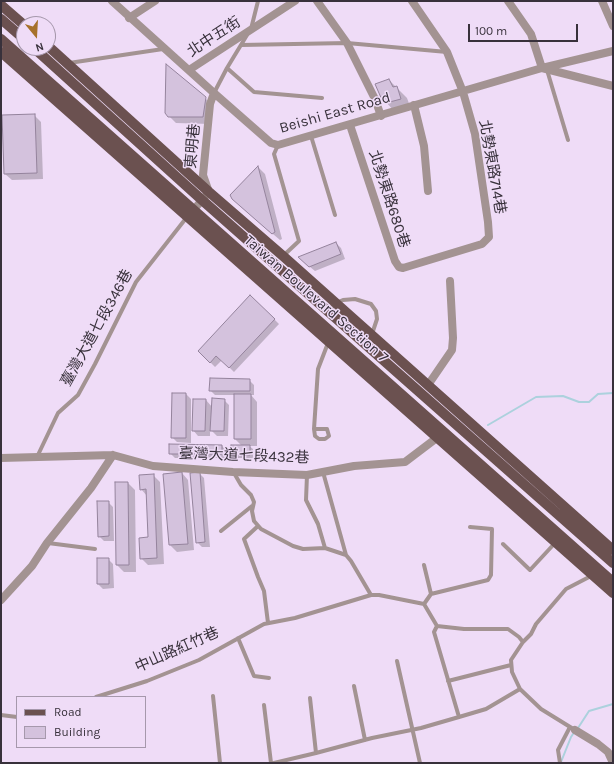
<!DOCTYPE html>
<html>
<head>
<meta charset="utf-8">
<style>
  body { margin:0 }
  #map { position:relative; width:614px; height:764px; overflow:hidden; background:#efdcf7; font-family:Karla,sans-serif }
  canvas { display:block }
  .frame { position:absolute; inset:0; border:2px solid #38313b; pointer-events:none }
  .legend { position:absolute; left:16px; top:696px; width:130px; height:52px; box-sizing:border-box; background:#efdcf7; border:1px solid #a698ac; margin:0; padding:5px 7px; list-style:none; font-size:12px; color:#38313b }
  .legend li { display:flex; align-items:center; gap:8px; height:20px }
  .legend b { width:20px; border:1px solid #a698ac }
  .north { position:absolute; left:16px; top:16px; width:40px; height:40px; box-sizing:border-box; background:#efdcf7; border:1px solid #a698ac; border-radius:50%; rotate:162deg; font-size:11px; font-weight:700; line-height:16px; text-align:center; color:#38313b }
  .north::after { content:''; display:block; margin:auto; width:14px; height:18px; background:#a7712b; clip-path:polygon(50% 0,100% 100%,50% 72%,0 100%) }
  .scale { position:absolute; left:468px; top:24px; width:110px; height:18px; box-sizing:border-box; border:2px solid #38313b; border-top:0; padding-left:5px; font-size:12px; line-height:14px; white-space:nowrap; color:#38313b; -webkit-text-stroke:3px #efdcf7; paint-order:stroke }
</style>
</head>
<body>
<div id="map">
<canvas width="614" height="764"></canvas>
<div class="frame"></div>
<ul class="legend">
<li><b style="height:5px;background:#6b5150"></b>Road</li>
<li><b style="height:11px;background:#d4c2dd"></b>Building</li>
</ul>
<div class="north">N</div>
<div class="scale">100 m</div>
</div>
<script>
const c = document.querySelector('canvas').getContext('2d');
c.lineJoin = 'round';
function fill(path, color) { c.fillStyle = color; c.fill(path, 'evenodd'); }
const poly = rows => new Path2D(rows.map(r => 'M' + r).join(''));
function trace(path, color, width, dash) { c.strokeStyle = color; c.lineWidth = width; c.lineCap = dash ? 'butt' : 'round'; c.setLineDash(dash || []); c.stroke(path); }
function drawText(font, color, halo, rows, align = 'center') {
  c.font = font + ' Karla,"Noto Sans TC",sans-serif'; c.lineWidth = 3; c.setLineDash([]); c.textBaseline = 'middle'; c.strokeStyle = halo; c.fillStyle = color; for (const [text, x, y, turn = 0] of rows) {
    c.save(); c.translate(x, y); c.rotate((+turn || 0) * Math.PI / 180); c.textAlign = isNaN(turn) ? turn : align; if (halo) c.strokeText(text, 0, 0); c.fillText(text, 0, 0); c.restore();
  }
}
const shadow = poly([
  [389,80,407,98,411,109,395,112,385,101],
  [205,98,212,105,210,124,176,123,169,116],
  [34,115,41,122,43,179,12,180,5,174],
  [258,167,265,174,282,239,280,240,240,206],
  [336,243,341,248,345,259,315,271,304,262],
  [274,319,279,324,234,372,222,360,215,367,199,351],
  [249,380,254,385,254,395,251,395,257,402,257,446,249,446,253,449,253,458,235,458,232,455,242,446,235,439,235,395,215,395,210,390],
  [186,394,191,399,191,443,177,442,172,437],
  [206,400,212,407,224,400,229,405,228,436,217,436,210,429,210,436,198,436,193,430],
  [222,446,227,451,227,458,175,458,170,453],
  [182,473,188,480,194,550,177,552,170,545],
  [199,473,204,478,210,547,202,547,197,542],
  [153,475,160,482,164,564,148,565,141,558,149,538,147,496,141,489],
  [116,483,128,483,135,490,136,572,124,572,117,565],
  [108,502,113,507,114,541,104,541,99,536],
  [108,559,113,564,114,588,103,589,98,584]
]);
const stream = poly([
  [488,425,536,397,563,396,579,402,589,402,598,394,613,393],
  [578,728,589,711,613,704],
  [561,762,571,737,575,731]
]);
const building = poly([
  [166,64,206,97,203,117,168,117,165,113,166,64],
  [389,79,393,87,397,86,401,99,386,103,382,100,375,84,389,79],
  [35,114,37,173,4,174,2,115,35,114],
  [258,166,275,232,272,234,232,199,230,195,258,166],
  [336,242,341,254,309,267,298,257,336,242],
  [250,295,275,319,229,368,216,356,210,363,198,351,250,295],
  [210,378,250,379,250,391,209,391,210,378],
  [172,393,186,393,186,438,171,438,172,393],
  [234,394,251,394,251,439,234,439,234,394],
  [212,398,225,399,224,431,210,431,212,398],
  [193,399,206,399,205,431,192,431,193,399],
  [169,444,222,445,222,454,169,454,169,444],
  [231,445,250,445,250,455,230,455,231,445],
  [182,472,188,544,169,545,163,474,182,472],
  [200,472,205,542,196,543,190,473,200,472],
  [154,474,157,558,140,559,139,538,148,537,146,489,140,490,139,475,154,474],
  [115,482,128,482,129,565,116,565,115,482],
  [97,501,109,501,109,536,98,537,97,501],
  [97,558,109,558,109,584,97,584,97,558]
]);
const service = poly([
  [251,29,258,1],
  [241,45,347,43,447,52],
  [69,63,163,49],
  [227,68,254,92,322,98],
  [547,70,568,140],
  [214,93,227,68,247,35],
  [311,136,335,215],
  [278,145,274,154,299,241,283,256],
  [328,311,336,303,343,300,355,299,371,304,376,311,377,319,372,334],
  [314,429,327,429,329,436,325,439,319,439,315,436,314,429,318,369,328,343],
  [37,457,58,413,78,395,95,364,136,282,187,217],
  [323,472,346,555],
  [234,473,241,485,251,495,254,502,252,511,254,521,261,529,293,546,303,549,325,548,346,555,351,561,371,595],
  [307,475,306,500,318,524,325,548],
  [258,526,244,539,258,577,264,591,268,623],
  [221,531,252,506],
  [48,543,95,549],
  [503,544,530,570,555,543],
  [424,565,431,594],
  [424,604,431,594,488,580,491,575,492,529,470,527],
  [437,626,434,632,459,717],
  [238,638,254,676,269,678],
  [523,642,531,634,536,624,566,589,593,575],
  [397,661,420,763],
  [448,681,511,665],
  [354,686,365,740],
  [213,696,220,763],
  [96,697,147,681,199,660,264,624,295,618,371,595,379,595,424,604,437,626,464,629,508,629,519,637,523,642,511,660,512,672,520,689,541,709,575,730],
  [310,698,316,753],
  [264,705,271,763],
  [1,715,17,717],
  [274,763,316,753,372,738,421,728,459,717,486,709,520,689],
  [560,763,558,750,570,727]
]);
const minor = poly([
  [112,1,214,93,271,143,278,145,542,68,613,51],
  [317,1,347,43,375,99,381,116],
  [508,1,531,34,542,68,613,86],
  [602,1,613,26],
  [129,18,155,1],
  [189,70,295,1],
  [414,105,424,146,428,191],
  [350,125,395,261,399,267,403,268,482,244,489,237,488,222,475,134,463,92,447,52,412,1],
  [190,214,209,192,203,175,210,104,214,93],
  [428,385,452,350,453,338,450,281],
  [1,458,113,455,153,466,233,472,307,475,354,466,405,462,438,437],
  [1,600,32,566,47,543,91,488,113,455],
  [575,730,598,744,608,752,613,763]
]);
const primary = poly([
  [1,5,24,25],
  [1,19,24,39],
  [1,39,613,582],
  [48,46,209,192,283,256,613,550],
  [34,48,202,200,613,563],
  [1,52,613,593]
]);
const streetNames = [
  ["北中五街",214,37,-33],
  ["Beishi East Road",335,113,-16],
  ["東明巷",193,146,-85],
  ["北勢東路714巷",492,167,80],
  ["北勢東路680巷",389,199,72],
  ["Taiwan Boulevard Section 7",316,299,41],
  ["臺灣大道七段346巷",97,328,-61],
  ["臺灣大道七段432巷",244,456,2],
  ["中山路紅竹巷",177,650,-24]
];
fill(shadow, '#0003');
trace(stream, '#acd1dd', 2);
fill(building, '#d4c2dd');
trace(building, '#94839c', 1);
trace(service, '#a39392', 4);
trace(minor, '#a39392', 8);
trace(primary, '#6b5150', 10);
drawText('15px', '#38313b', '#efdcf7', streetNames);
</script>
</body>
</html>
